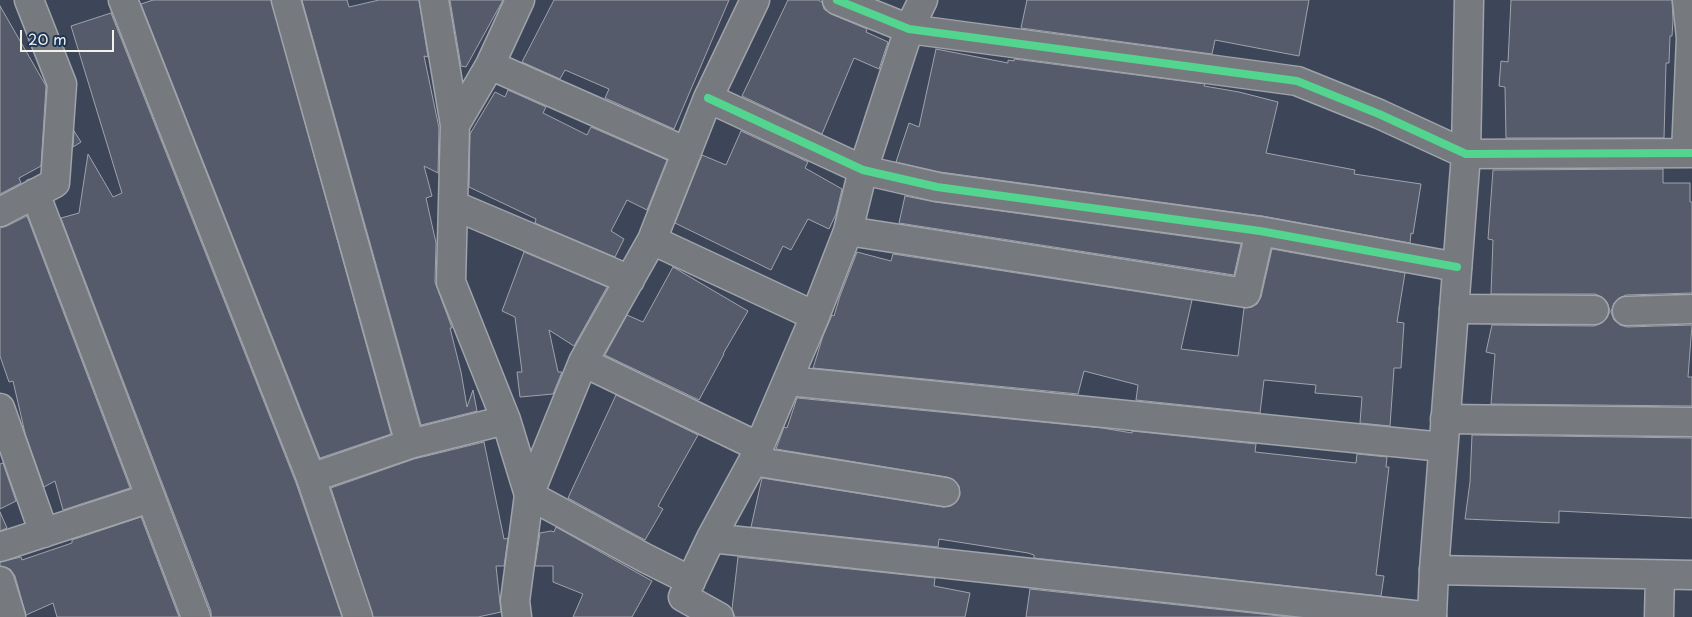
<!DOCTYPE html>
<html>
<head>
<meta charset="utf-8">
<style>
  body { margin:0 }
  #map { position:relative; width:1692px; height:617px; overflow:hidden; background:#3d4659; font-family:"Playpen Sans",sans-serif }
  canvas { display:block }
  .scale { position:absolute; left:20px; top:30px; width:94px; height:22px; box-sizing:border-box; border:2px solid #f4f1e8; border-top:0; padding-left:6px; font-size:15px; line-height:18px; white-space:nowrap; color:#f4f1e8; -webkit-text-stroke:4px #1d3557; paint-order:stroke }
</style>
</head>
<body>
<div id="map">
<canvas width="1692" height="617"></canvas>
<div class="scale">20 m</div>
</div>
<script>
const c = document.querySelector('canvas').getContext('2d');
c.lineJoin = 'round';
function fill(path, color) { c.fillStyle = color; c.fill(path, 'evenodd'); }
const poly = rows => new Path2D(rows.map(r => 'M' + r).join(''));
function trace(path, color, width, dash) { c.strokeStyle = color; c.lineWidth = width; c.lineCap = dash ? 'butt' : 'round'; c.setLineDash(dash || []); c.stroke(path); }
const building = poly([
  [153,0,271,0,391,434,320,458,141,4,153,0],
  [302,0,347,0,349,7,379,0,419,0,428,57,424,56,439,128,438,173,424,166,432,196,426,198,436,243,435,282,452,328,450,328,461,372,467,407,473,390,477,411,421,425,302,0],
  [450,0,503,0,466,67,461,66,450,0],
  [554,0,729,0,674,129,605,98,609,89,565,70,560,79,522,62,554,0],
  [788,0,818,0,822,2,824,9,831,14,867,29,866,32,888,42,879,69,854,58,822,134,742,96,788,0],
  [1027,0,1309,0,1299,56,1215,40,1212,54,1021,28,1027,0],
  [1511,0,1672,0,1673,20,1672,36,1670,36,1669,63,1666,63,1664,138,1506,138,1505,87,1499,86,1501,61,1508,62,1511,0],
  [0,6,46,86,41,166,19,178,21,183,0,194,0,6],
  [111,13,296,483,342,617,211,617,211,611,61,218,79,213,88,154,113,197,122,193,71,26,111,13],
  [936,49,1008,63,1008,60,1014,61,1014,59,1205,84,1204,86,1239,92,1278,102,1266,153,1355,170,1354,174,1421,184,1413,234,1411,233,1410,243,1262,216,940,172,896,162,909,123,919,127,936,49],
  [508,90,546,107,543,113,587,135,591,127,667,160,647,210,627,200,611,231,624,239,615,257,535,223,536,219,469,187,470,134,495,92,505,97,508,90],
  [74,131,81,142,73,147,74,131],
  [741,131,808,162,805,168,842,189,836,214,829,229,808,219,791,250,783,246,771,270,675,223,702,155,726,165,741,131],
  [1663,169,1663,183,1690,183,1690,202,1692,202,1692,293,1626,295,1619,298,1614,303,1611,312,1614,320,1620,325,1627,327,1692,325,1688,377,1692,377,1692,406,1491,404,1495,354,1486,352,1492,325,1594,326,1602,323,1607,318,1610,311,1607,302,1602,297,1595,294,1491,294,1493,240,1488,239,1493,170,1663,169],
  [905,196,935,202,1241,244,1234,275,899,223,905,196],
  [27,216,130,488,63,510,55,481,44,487,25,433,13,381,9,382,0,356,0,228,7,226,27,216],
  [1272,249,1405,273,1397,322,1404,323,1401,368,1394,368,1390,426,1360,423,1362,397,1315,393,1316,385,1264,380,1260,413,1136,400,1138,385,1084,371,1078,394,813,368,823,336,832,315,834,316,840,296,857,252,891,261,893,254,1192,300,1181,349,1238,356,1244,308,1252,307,1257,304,1261,297,1272,249],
  [524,252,607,287,574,346,549,330,558,372,562,372,553,394,520,397,517,372,522,372,515,317,502,311,524,252],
  [673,267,748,311,723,354,724,354,699,400,605,355,627,315,643,322,673,267],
  [616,395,698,435,658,506,663,509,645,540,568,498,616,395],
  [797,398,1102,428,1132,433,1132,431,1256,444,1255,452,1356,463,1357,454,1387,457,1386,467,1389,467,1376,575,1384,576,1381,596,1034,558,1034,555,1028,553,939,539,938,547,751,527,762,478,943,507,951,506,957,501,960,495,959,486,954,480,947,477,776,449,784,427,787,428,797,398],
  [1472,435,1692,438,1692,518,1559,511,1559,523,1465,519,1470,482,1472,435],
  [484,442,504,539,508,538,504,566,496,566,501,612,478,617,373,617,331,488,414,459,484,442],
  [3,463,16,501,0,509,0,464,3,463],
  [0,512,7,528,0,531,0,512],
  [141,517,179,617,57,617,53,603,26,615,15,576,10,569,0,566,0,562,21,557,22,560,72,543,72,540,141,517],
  [556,527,652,581,632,617,573,617,583,594,553,582,553,566,535,566,540,533,551,531,554,532,556,527],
  [738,557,935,578,934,586,970,593,965,617,735,617,732,609,738,557],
  [1030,589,1289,617,1026,617,1030,589]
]);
const minor = poly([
  [123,0,311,478,358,617],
  [286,0,410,444],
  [434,0,455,125,451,282,506,420,529,495,515,601,517,617],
  [837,0,909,29,1297,81,1379,114,1466,154,1692,153],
  [490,65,687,152],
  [708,98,863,170,937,187,1260,231,1457,267],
  [455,125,490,65,520,0],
  [1686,153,1691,38,1687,0],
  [35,193,196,617],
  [453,205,630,280],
  [0,212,55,183,62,84,29,0],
  [848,231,1246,293,1260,231],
  [652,240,815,316],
  [1454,309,1594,310],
  [1627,311,1692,309],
  [583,362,759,447],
  [788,381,1443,447],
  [0,408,44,533],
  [1445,419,1692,422],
  [753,461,945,492],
  [311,478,410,444,506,420],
  [711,538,1432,617],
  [0,547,150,498],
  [1434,570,1692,575],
  [0,581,11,617],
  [691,581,645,558,529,495,583,362,652,240,708,98,755,0],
  [719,617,683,597,711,538,753,461,815,316,848,231,863,170,909,29,923,0],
  [1659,617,1660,575]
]);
const secondary = poly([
  [1432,617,1434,570,1466,154,1469,0]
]);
const cycleway = poly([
  [837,0,909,29,1297,81,1379,114,1466,154,1692,153],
  [708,98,863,170,937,187,1260,231,1457,267]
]);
fill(building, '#565b6b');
trace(building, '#9fa3aa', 1);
trace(minor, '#9fa3aa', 31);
trace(secondary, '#9fa3aa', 31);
trace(minor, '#767a7f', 28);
trace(secondary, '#767a7f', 28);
trace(cycleway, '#53d58f', 8);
</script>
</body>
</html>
